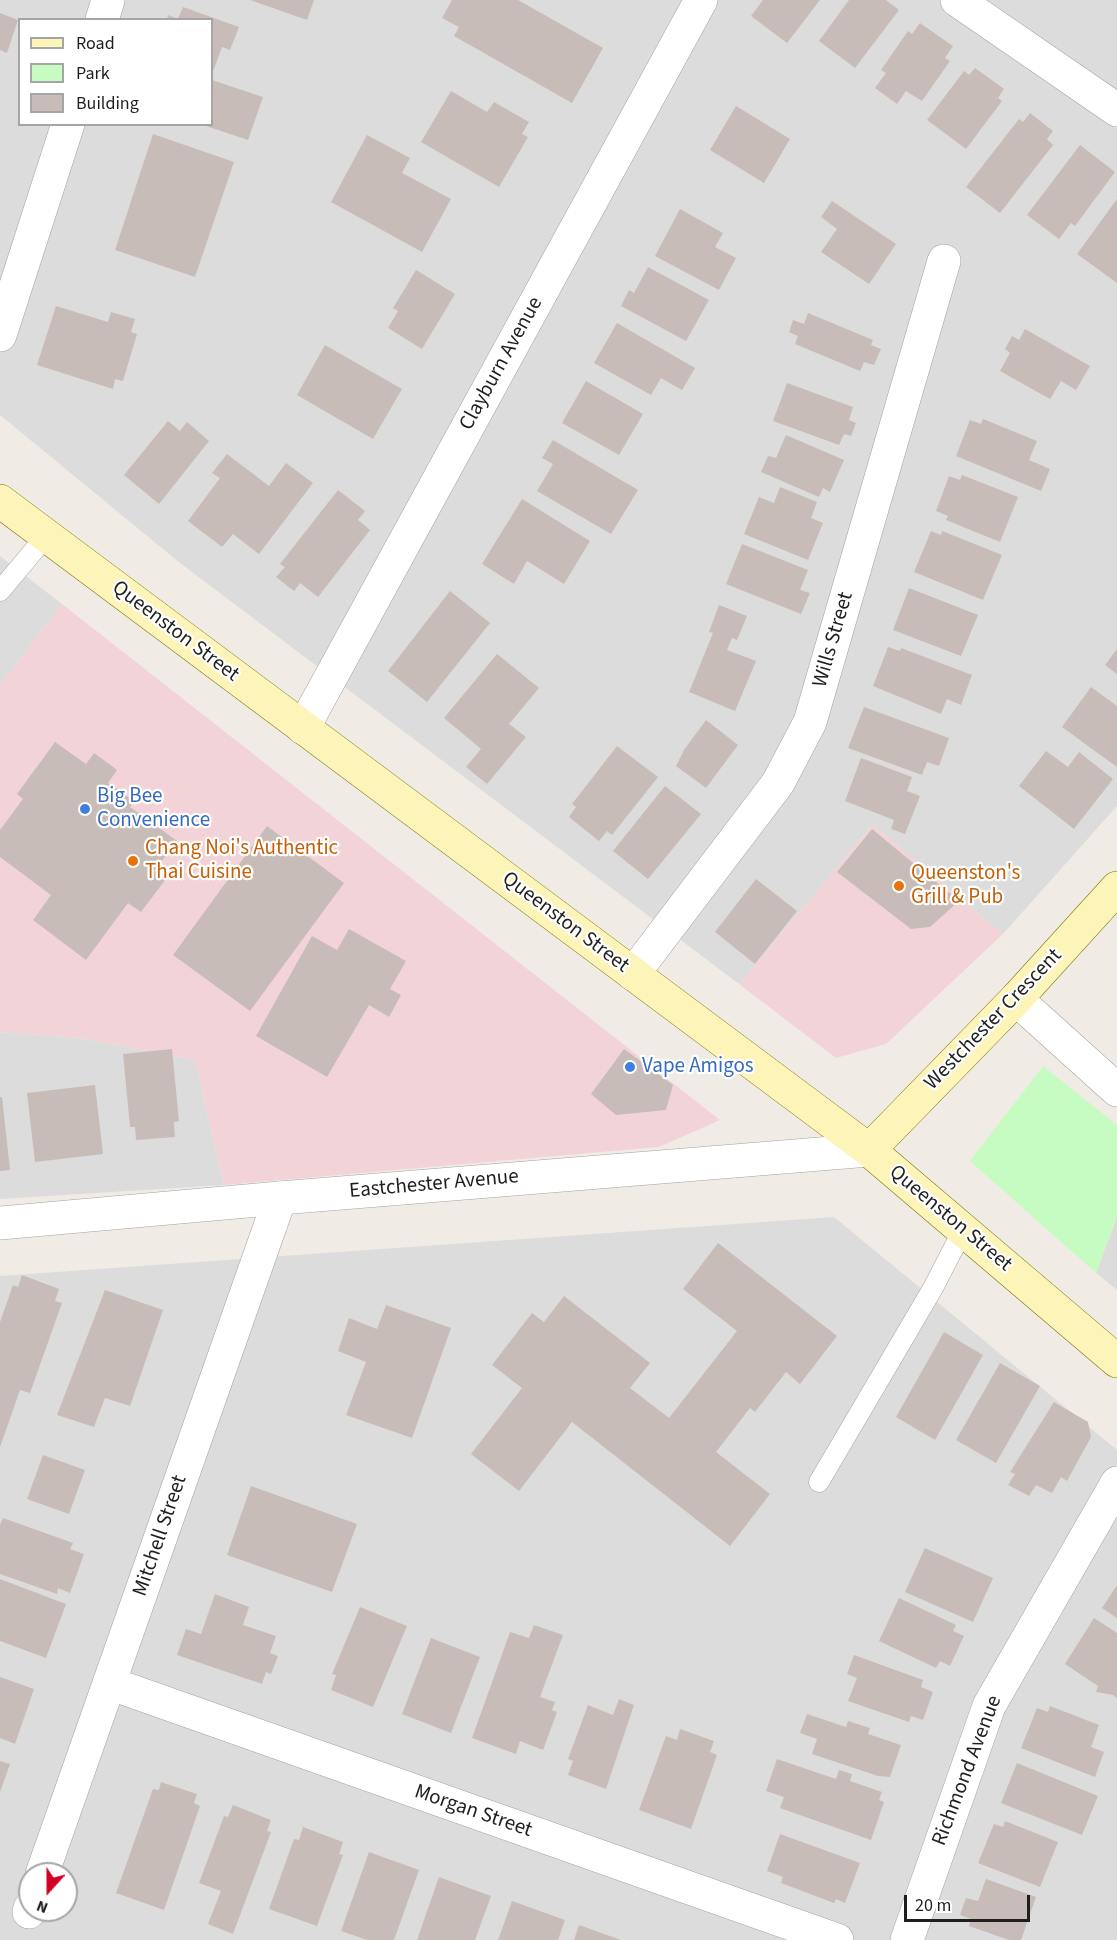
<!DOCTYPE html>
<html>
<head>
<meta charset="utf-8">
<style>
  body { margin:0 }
  #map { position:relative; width:1117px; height:1940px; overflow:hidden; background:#f0ebe5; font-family:"Source Sans 3",sans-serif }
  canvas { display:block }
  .legend { position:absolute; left:18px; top:18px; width:195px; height:108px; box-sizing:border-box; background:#fff; border:2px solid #a5a5a5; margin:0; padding:8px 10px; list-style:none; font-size:18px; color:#1f1f1f }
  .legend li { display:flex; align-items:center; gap:12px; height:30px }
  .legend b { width:30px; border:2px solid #a5a5a5 }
  .north { position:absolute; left:18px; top:1862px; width:60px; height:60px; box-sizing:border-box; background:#fff; border:2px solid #a5a5a5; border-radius:50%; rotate:201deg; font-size:16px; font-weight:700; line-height:24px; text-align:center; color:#1f1f1f }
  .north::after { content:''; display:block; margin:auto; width:21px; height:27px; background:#cf0023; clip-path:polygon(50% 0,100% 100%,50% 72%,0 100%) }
  .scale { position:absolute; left:904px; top:1895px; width:126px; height:27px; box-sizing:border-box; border:3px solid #1f1f1f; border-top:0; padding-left:8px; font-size:18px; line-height:21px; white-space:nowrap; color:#1f1f1f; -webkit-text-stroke:4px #fff; paint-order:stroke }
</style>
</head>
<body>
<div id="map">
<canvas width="1117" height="1940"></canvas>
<ul class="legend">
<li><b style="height:8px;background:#fcf4b8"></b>Road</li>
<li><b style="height:16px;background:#c6fcc1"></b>Park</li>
<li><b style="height:16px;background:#c8bcb8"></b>Building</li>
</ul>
<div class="north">N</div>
<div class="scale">20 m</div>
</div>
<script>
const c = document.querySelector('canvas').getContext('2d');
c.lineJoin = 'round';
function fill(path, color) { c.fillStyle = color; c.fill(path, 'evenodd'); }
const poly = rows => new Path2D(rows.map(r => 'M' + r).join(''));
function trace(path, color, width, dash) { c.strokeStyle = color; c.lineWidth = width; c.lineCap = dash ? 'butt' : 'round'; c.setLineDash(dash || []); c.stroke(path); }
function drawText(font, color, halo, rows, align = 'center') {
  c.font = font + ' "Source Sans 3",sans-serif'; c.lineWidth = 4.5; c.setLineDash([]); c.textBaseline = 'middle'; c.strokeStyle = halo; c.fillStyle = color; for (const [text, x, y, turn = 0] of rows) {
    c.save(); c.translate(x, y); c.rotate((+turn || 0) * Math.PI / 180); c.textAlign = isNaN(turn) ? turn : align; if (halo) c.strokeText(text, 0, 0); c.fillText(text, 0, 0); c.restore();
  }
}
const residential = poly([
  [0,0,1117,0,1117,806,1003,934,873,825,739,984,180,563,0,415],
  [20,20,212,20,212,124,20,124],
  [0,556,62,604,0,686],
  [0,1032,79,1038,195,1060,224,1185,0,1199],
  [834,1217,1117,1450,1117,1940,0,1940,0,1276],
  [30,1874,66,1874,66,1910,30,1910],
  [1117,1217,1117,1290,1096,1273]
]);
const commercial = poly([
  [62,604,720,1120,659,1147,224,1185,195,1060,79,1038,0,1032,0,686],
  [873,825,1003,934,886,1044,836,1058,739,984]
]);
const park = poly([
  [1043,1066,1117,1125,1117,1217,1096,1273,970,1161]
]);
const building = poly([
  [250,0,314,0,307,20],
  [452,0,518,0,603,48,572,103,454,36,459,27,442,18],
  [763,0,820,0,787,43,751,16],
  [849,0,886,0,899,10,855,68,819,41],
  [183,7,239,27,230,50,222,47,214,69,212,69,212,20,167,20,168,15,178,19],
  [0,13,18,20,7,53,0,50],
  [920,23,953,46,945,58,950,61,922,101,906,91,897,104,875,88,886,73,881,70,908,31,912,34],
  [975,68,1004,89,998,98,1002,101,966,149,927,120,964,71,969,75],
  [212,80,263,97,248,140,203,125,212,124],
  [451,91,487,112,494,102,529,122,522,134,528,137,499,187,421,142],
  [736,106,790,139,764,183,710,150],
  [1030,113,1053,131,1047,139,1053,145,1000,213,966,187,1019,119,1023,122],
  [153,134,234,162,195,277,115,250],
  [367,135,410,158,402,173,451,199,422,252,331,202],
  [1080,145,1115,172,1075,226,1071,223,1059,239,1027,215],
  [1117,199,1117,283,1077,254],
  [832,201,896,244,869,284,821,252,837,229,821,217],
  [680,209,723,233,715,247,736,258,719,290,655,256],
  [648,267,709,300,686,341,621,306,629,290,634,293],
  [416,270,455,294,422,349,388,328,398,311,393,308],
  [56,306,108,322,111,312,135,319,131,332,137,334,123,381,115,379,113,389,37,365],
  [808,313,873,340,871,345,881,349,874,365,864,362,860,371,795,344,798,336,789,332,793,320,804,324],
  [617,323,695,368,682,390,661,378,651,395,594,363],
  [1025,329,1090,366,1076,390,1061,381,1050,399,1000,371,1010,353,1005,349,1012,336,1019,340],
  [325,345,402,389,373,439,297,395],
  [586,381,643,414,619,455,562,423],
  [787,383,853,407,849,420,856,423,851,436,844,434,839,445,773,421],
  [983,419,1037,441,1029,460,1050,469,1041,491,956,456,970,420,981,424],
  [168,421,180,431,187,422,209,441,159,504,124,475],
  [786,435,844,460,830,492,823,488,819,497,761,472,768,456,776,458],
  [553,440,638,490,611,534,537,491,553,464,542,458],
  [227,454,269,486,286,463,313,483,259,554,233,534,222,547,188,521,220,478,212,473],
  [962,475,1018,497,1000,542,946,520,948,516,936,511,949,476,960,480],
  [780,487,817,502,811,518,823,523,808,560,744,534,759,497,774,503],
  [338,490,365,511,358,520,370,530,318,597,300,583,294,591,276,577,285,567,280,564],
  [522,499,590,541,564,584,527,561,514,584,482,564],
  [931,531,941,535,942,531,1002,555,983,600,914,572],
  [742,544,808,570,800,590,810,593,801,614,726,584],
  [909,588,978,615,961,656,893,630],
  [450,591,490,623,427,702,388,671],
  [719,605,747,616,737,640,732,638,727,650,756,661,735,711,689,692,713,633,709,632],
  [888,647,900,651,901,648,972,675,961,705,947,699,941,714,873,686],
  [1117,649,1117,674,1105,665],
  [497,654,539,688,509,724,526,737,487,784,466,767,481,749,444,718],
  [1091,687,1117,706,1117,767,1062,727],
  [864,707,949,738,939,766,927,762,922,775,848,748],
  [706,720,738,745,706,788,676,766,684,750],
  [55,742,86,764,94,753,117,770,108,783,134,801,130,807,177,841,154,871,166,879,141,912,128,903,86,960,33,920,51,895,0,857,0,830,23,799,17,794],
  [617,746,658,777,612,835,607,831,599,841,569,817,576,807,572,804],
  [1046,751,1068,767,1079,752,1113,779,1074,829,1019,786],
  [861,758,912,777,907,791,920,796,905,834,891,829,894,820,845,801],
  [665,786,701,814,648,879,613,851],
  [267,826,344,883,250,1011,173,955],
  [872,829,959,901,930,927,911,929,837,872],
  [756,879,797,911,755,964,715,932],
  [349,929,406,961,390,989,401,995,389,1017,369,1005,327,1077,256,1036,312,936,337,950],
  [172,1049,179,1121,174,1122,175,1137,136,1140,135,1127,130,1127,123,1054],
  [624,1049,673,1085,666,1110,616,1115,591,1094],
  [95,1085,103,1154,35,1162,27,1093],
  [0,1097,2,1097,10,1170,0,1171],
  [718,1243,837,1336,800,1384,786,1372,755,1412,750,1408,716,1452,770,1494,730,1546,572,1422,519,1491,471,1454,522,1388,492,1365,532,1313,544,1322,564,1296,650,1363,630,1388,669,1418,737,1331,683,1289],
  [22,1275,59,1289,55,1301,62,1303,30,1393,20,1390,0,1447,0,1322,13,1285,18,1287],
  [105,1290,163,1310,130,1406,105,1398,94,1427,57,1415],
  [386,1305,451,1328,412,1438,346,1415,366,1362,338,1351,349,1318,377,1329],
  [944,1332,983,1355,935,1440,896,1417],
  [1000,1363,1040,1386,996,1463,956,1440],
  [1054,1402,1088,1422,1091,1437,1067,1481,1061,1477,1052,1493,1036,1485,1029,1496,1008,1485,1015,1474,1010,1472],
  [43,1455,85,1470,69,1514,27,1499],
  [251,1486,357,1524,332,1592,227,1555],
  [3,1518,73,1543,70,1549,84,1554,70,1593,58,1588,57,1594,0,1574,0,1525],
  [925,1548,993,1578,973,1622,905,1592],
  [0,1579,66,1604,46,1658,0,1641],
  [1117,1585,1117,1618,1102,1608],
  [215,1594,249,1607,243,1625,276,1636,270,1653,278,1656,271,1674,266,1672,262,1684,177,1655,186,1629,201,1634],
  [899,1598,956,1625,953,1631,964,1636,950,1666,940,1661,936,1668,879,1641],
  [360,1607,407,1626,373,1707,331,1690,336,1675,332,1674],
  [1094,1618,1117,1633,1117,1698,1113,1695,1096,1692,1098,1686,1065,1664],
  [534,1625,563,1635,540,1697,555,1702,552,1710,557,1712,543,1750,520,1741,516,1754,472,1738,510,1632,529,1638],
  [431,1638,480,1657,451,1733,402,1714],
  [854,1655,923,1680,921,1687,933,1692,923,1720,911,1716,909,1722,848,1701,857,1678,847,1674],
  [0,1677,34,1689,15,1744,0,1738],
  [619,1699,634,1705,606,1789,568,1775,573,1761,568,1759,588,1705,613,1715],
  [1050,1706,1099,1725,1091,1747,1104,1752,1095,1777,1021,1748,1037,1708,1048,1712],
  [807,1714,846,1727,848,1721,870,1728,868,1734,901,1745,890,1777,878,1776,812,1754,817,1739,800,1733],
  [680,1729,714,1741,710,1752,717,1755,691,1829,639,1810,666,1736,677,1740],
  [777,1759,836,1779,839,1770,852,1774,850,1781,882,1792,879,1800,884,1802,871,1840,780,1808,784,1797,766,1791],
  [0,1761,10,1764,0,1792],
  [1017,1763,1098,1796,1082,1835,1001,1803],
  [161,1782,197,1794,194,1803,200,1806,164,1910,116,1893,153,1789,159,1790],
  [233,1805,271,1820,267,1831,271,1832,233,1934,208,1924,221,1891,199,1883,224,1816,228,1817],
  [1005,1821,1058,1842,1040,1887,978,1863,994,1824,1003,1827],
  [303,1827,343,1842,339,1854,343,1855,317,1926,269,1909,294,1839,299,1840],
  [780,1834,860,1863,845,1903,836,1899,834,1903,781,1883,783,1877,767,1871],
  [369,1852,419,1870,394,1940,367,1940,341,1931],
  [439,1877,491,1896,475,1940,417,1940],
  [986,1879,1036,1897,1021,1940,1009,1940,969,1926,971,1919,960,1915,966,1898,978,1901],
  [512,1901,565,1920,558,1940,498,1940],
  [579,1925,621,1940,574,1940]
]);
const service = poly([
  [0,591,46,536],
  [819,1482,933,1288,963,1230]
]);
const minor = poly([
  [957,0,1117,110],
  [102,20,108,0],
  [0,335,68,124],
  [303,728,701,0],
  [633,974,778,783,810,722,944,261],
  [1016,999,1117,1090],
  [109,1683,837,1940],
  [42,1874,280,1198],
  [29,1912,30,1908],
  [907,1940,989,1706,1117,1483]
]);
const tertiary = poly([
  [0,1223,280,1198,869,1150]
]);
const secondary = poly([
  [0,501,869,1150,1117,1361],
  [869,1150,1016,999,1117,888]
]);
const markers = [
  [85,809,6,"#3f7fe0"],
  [133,861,6,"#e8710a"],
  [899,886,6,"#e8710a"],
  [630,1067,6,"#3f7fe0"]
];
const streetNames = [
  ["Clayburn Avenue",502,364,-61],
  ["Queenston Street",175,632,37],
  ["Wills Street",834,640,-74],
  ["Queenston Street",565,923,37],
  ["Westchester Crescent",994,1020,-46],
  ["Eastchester Avenue",434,1185,-5],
  ["Queenston Street",950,1219,40],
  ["Mitchell Street",161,1536,-71],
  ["Richmond Avenue",968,1771,-69],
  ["Morgan Street",473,1812,19]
];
const shopNames = [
  ["Big Bee",97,797],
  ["Convenience",97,821],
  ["Vape Amigos",642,1067]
];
const foodNames = [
  ["Chang Noi's Authentic",145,849],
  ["Thai Cuisine",145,873],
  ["Queenston's",911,874],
  ["Grill & Pub",911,898]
];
fill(residential, '#dddcdc');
fill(commercial, '#f2d4d8');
fill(park, '#c6fcc1');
fill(building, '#c8bcb8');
trace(service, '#a3a3a3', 21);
trace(minor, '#a3a3a3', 34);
trace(tertiary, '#a3a3a3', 34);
trace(secondary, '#7c7401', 34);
trace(service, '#fff', 20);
trace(minor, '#fff', 33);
trace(tertiary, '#fff', 33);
trace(secondary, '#fcf4b8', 33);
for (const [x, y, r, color] of markers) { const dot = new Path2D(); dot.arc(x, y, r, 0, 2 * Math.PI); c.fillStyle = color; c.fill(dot); trace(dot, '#fff', 2); }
drawText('21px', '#1f1f1f', '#fff', streetNames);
drawText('21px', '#366cbe', '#fff', shopNames, 'left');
drawText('21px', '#c56008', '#fff', foodNames, 'left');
</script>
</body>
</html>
